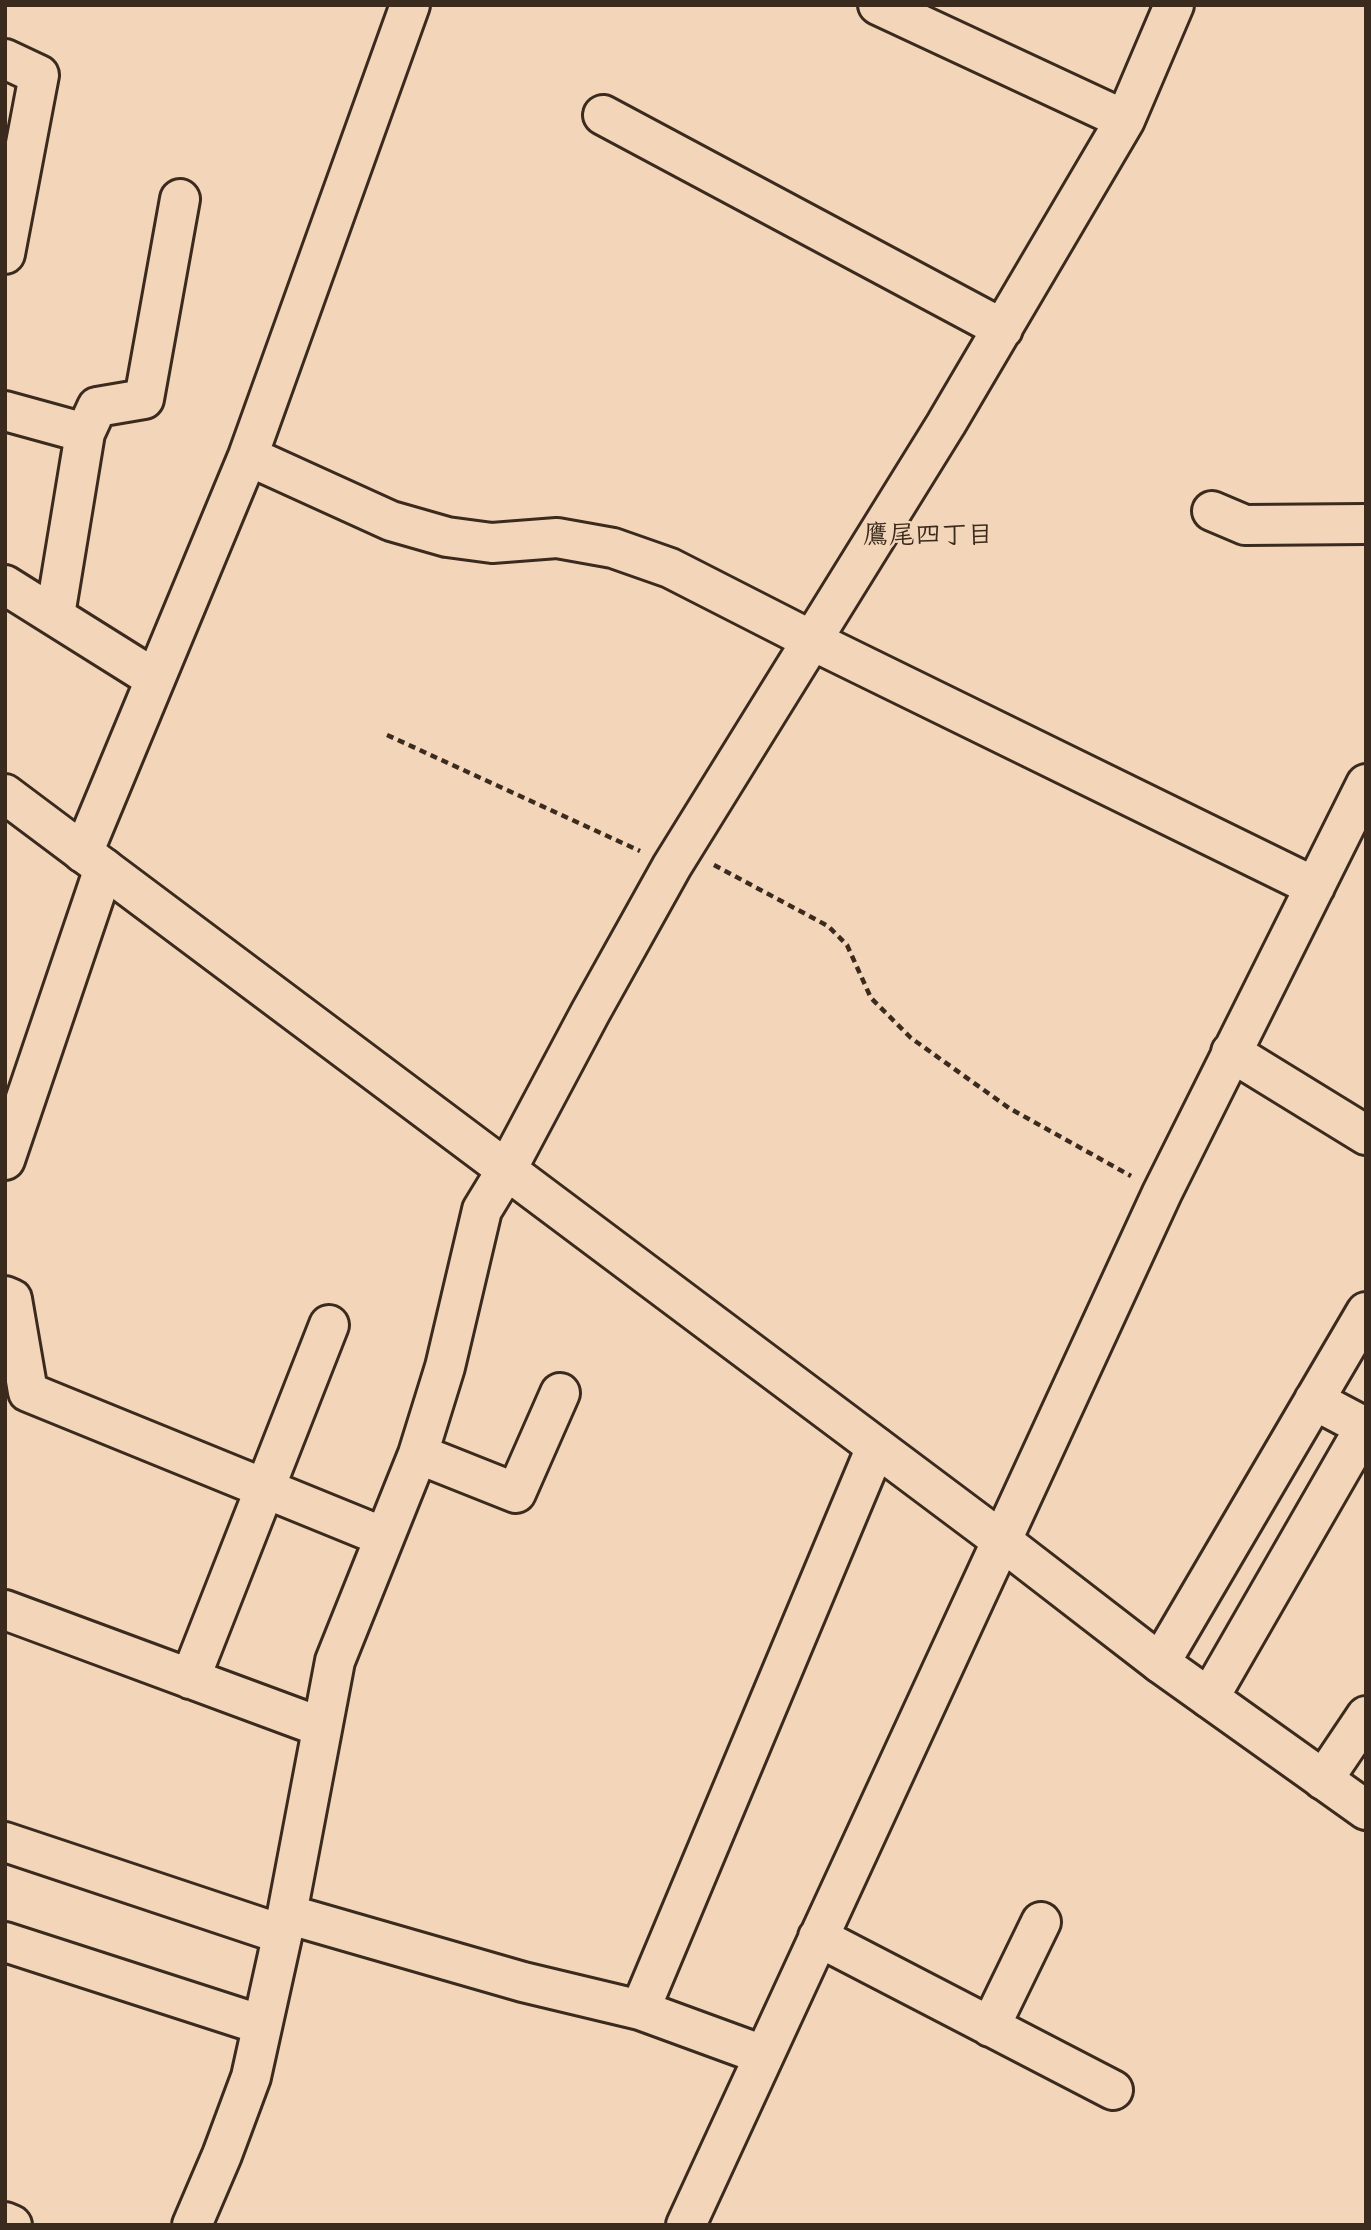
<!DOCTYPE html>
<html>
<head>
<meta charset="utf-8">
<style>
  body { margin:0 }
  #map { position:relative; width:1371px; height:2230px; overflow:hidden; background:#f3d6ba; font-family:"Comic Neue",sans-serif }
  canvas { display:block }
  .frame { position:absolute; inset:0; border:7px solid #3b2a1e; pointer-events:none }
</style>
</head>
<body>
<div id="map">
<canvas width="1371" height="2230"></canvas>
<div class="frame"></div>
</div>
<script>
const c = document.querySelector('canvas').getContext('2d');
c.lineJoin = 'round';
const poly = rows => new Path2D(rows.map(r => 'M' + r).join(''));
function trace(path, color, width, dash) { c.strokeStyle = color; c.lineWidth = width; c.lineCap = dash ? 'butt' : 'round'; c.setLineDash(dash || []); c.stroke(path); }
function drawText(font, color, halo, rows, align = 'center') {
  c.font = font + ' "Comic Neue","Klee One",sans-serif'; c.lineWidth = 5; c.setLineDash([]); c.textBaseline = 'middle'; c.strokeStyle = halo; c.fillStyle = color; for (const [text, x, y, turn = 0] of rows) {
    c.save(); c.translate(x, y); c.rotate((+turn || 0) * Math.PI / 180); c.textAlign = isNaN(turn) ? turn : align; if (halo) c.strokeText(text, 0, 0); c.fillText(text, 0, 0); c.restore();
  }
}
const path = poly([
  [387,735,640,851],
  [714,865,828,926,847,945,871,998,911,1038,1009,1108,1131,1176]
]);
const street = poly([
  [878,5,1125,120],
  [5,59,39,75,5,254],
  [603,115,1003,329],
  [5,411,85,433,55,615],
  [85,433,97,407,144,399,180,199],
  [248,456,391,521,447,537,492,543,557,538,613,548,670,568,811,640,1315,887],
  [1212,511,1245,525,1366,524],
  [5,585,155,679],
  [83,853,248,456,410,5],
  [1231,1052,1366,1135],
  [5,1160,104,868],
  [5,1296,12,1299,28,1392,384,1537],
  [418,1454,516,1493,560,1393],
  [5,1610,321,1727],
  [1160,1663,1366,1312],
  [190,1679,329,1325],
  [1209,1698,1365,1427,1314,1400],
  [1323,1780,1366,1716],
  [5,1842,281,1934],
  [287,1914,523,1982,640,2010,763,2055],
  [818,1937,1113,2090],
  [5,1942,262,2025],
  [640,2010,876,1447],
  [990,2027,1041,1922],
  [5,2222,12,2225],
  [192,2225,222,2155,251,2077,287,1914,335,1661,418,1454,445,1367,482,1210,507,1169,590,1013,672,866,946,424,1125,120,1174,5],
  [686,2225,1162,1193,1366,784]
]);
const secondary = poly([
  [5,794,1002,1541,1160,1663,1366,1810]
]);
const neighbourhoodNames = [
  ["鷹尾四丁目",928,536]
];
trace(street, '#3b2a1e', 44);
trace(secondary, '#3b2a1e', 44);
trace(path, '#3b2a1e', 4.5, [7, 5]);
trace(street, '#f3d6ba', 38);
trace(secondary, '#f3d6ba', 38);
drawText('bold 26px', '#3b2a1e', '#f3d6ba', neighbourhoodNames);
</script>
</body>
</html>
